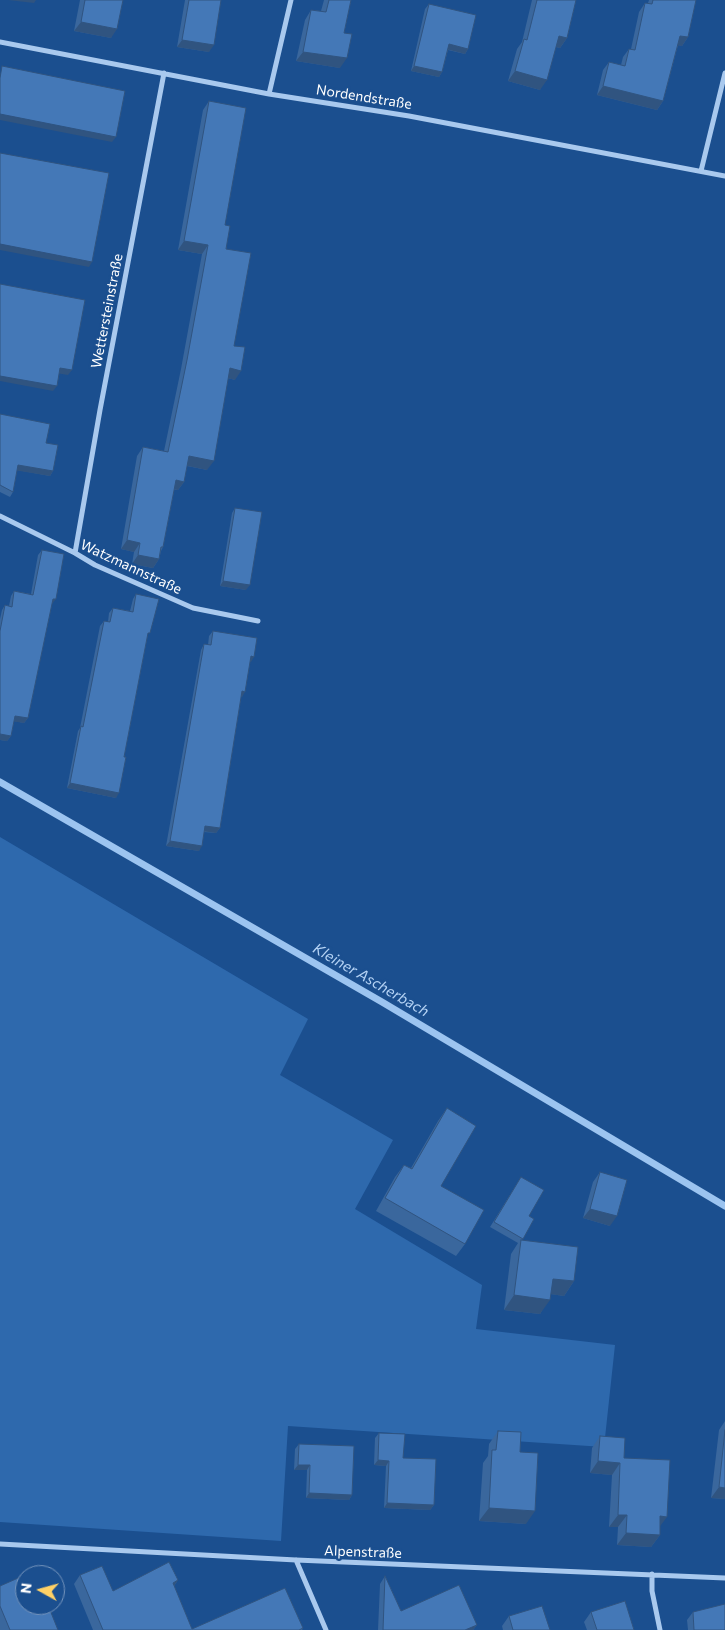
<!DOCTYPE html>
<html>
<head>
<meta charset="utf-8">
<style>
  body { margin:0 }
  #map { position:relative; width:725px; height:1630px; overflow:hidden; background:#1b4f8f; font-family:Commissioner,sans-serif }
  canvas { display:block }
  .north { position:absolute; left:15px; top:1565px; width:50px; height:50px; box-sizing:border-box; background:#1b4f8f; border:1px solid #7695bc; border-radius:50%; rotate:277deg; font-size:14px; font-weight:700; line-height:20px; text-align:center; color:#fff }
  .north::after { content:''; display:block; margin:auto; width:18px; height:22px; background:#ffd166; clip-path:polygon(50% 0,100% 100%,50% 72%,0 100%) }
</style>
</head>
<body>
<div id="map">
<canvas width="725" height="1630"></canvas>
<div class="north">N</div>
</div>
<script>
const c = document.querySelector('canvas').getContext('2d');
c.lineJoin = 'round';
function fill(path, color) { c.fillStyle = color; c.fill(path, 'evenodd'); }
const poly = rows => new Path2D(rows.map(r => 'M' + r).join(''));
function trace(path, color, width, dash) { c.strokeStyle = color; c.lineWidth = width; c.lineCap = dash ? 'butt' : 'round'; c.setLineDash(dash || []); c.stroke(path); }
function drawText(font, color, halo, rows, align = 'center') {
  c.font = font + ' Commissioner,sans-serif'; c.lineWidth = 5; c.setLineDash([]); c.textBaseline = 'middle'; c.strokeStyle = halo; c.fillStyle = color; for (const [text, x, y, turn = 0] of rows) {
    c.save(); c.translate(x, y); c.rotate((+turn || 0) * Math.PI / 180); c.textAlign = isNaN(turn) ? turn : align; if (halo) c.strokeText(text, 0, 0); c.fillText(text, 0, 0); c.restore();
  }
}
const green = poly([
  [0,837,308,1019,280,1075,393,1140,355,1209,482,1285,476,1329,615,1345,604,1447,288,1426,281,1541,0,1522]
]);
const stream = poly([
  [0,782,382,1002,725,1206]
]);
const minor = poly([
  [0,42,269,94,409,116,725,176],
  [269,94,291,0],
  [701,171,725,73],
  [0,516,75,553,95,565,193,608,258,621],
  [75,553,100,410,164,73],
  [0,1544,296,1560,725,1578],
  [296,1560,326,1630],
  [652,1574,652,1591,660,1630]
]);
const wall = poly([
  [80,0,123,0,111,38,74,31],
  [185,0,221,0,209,52,177,47],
  [324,0,351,0,344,33,340,68,296,61,305,20,311,10,321,11],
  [532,0,576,0,567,38,560,48,556,47,540,90,508,81,517,49,522,42],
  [649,0,696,0,688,37,682,46,678,45,663,101,657,110,597,95,603,70,609,62,621,65,623,57,629,49,631,49,639,12,645,3,648,3],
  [429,4,468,49,465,54,448,50,442,72,439,77,411,71,425,9],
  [209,101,225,225,234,346,235,380,228,378,207,470,187,466,184,482,178,490,174,490,163,547,161,551,159,559,153,568,132,564,134,552,121,549,137,456,143,447,164,451,181,369,202,254,178,250,203,110],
  [0,414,46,443,53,471,50,476,17,470,13,492,10,497,0,492],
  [235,508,246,590,220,586,232,513],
  [42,550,52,604,51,604,28,718,24,723,14,721,11,736,7,741,0,740,0,619,2,610,5,605,9,606,11,596,14,591,31,594,38,555],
  [136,594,147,638,116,798,67,788,78,731,80,728,100,626,104,621,108,622,109,613,113,608,130,611,133,599],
  [213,631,251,662,250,662,242,697,241,697,220,828,216,833,204,832,199,851,166,846,201,650,204,644,208,645,209,636],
  [447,1108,441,1186,465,1244,456,1256,376,1211,395,1177,404,1165,411,1168,438,1121],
  [600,1172,610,1226,583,1218,593,1182],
  [521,1177,529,1216,534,1219,522,1240,574,1281,564,1296,551,1294,540,1314,504,1310,511,1254,518,1243,490,1227],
  [725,1421,725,1499,711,1498,719,1430],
  [498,1431,520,1452,526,1524,479,1521,483,1463,488,1456,489,1444],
  [379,1433,403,1458,434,1505,430,1510,384,1508,386,1466,374,1465,375,1438],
  [600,1436,624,1458,660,1527,660,1535,651,1547,617,1545,618,1527,609,1527,612,1475,590,1473,592,1448],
  [299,1444,352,1495,349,1500,306,1498,307,1470,294,1470,295,1449],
  [80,1575,113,1591,178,1580,174,1586,192,1629,303,1628,302,1630,93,1630,74,1584],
  [385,1576,401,1611,477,1625,473,1630,378,1630,380,1584],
  [0,1586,58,1630,0,1630],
  [591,1612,634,1630,587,1630,584,1622],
  [693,1612,725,1630,688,1630,687,1620],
  [509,1616,550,1630,503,1630,502,1626]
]);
const shadedWall = poly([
  [8,0,36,0,34,3],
  [81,22,117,29,111,38,74,31],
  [559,36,567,38,560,48,552,46],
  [680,36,688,37,682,46,674,45],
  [182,40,214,45,209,52,177,47],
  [449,44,468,49,465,54,446,49],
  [303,52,347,58,340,68,296,61],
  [414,66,442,72,439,77,411,71],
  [515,71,547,80,540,90,508,81],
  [603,86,663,101,657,110,597,95],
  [0,114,116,137,112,142,0,120],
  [184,241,208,245,202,254,178,250],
  [0,244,92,262,89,267,0,250],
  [60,368,72,370,68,375,56,373],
  [230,368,241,371,235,380,224,377],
  [0,376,57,386,53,391,0,381],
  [189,456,214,461,207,470,183,465],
  [18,465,53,471,50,476,14,470],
  [176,480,184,482,178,490,170,489],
  [127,540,140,543,134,552,121,549],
  [138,555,159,559,153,568,132,564],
  [223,581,250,585,246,590,220,586],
  [53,599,56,599,52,604,49,604],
  [251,656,254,657,251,662,247,661],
  [242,691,245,692,242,697,238,697],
  [15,716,28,718,24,723,11,721],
  [0,734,11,736,7,741,0,740],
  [70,783,119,793,116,798,67,788],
  [205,826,220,828,216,833,202,831],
  [170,841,202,846,199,851,166,846],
  [590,1209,617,1216,610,1226,583,1218],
  [553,1279,574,1281,564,1296,543,1293],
  [514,1295,550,1300,540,1314,504,1310],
  [378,1460,389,1461,386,1466,374,1465],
  [598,1461,620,1463,612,1475,590,1473],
  [298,1465,310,1465,307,1470,294,1470],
  [719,1487,725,1488,725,1499,711,1498],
  [309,1493,352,1495,349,1500,306,1498],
  [387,1503,434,1505,430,1510,384,1508],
  [489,1508,535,1511,526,1524,479,1521],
  [618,1515,627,1515,618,1527,609,1527],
  [660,1516,667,1517,658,1529],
  [626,1533,660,1535,651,1547,617,1545],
  [178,1580,172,1589,173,1583],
  [477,1625,473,1630,465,1630]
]);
const building = poly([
  [85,0,123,0,117,29,81,22,85,0],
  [189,0,221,0,214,45,182,40,189,0],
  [329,0,351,0,344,33,352,34,347,58,303,52,311,10,326,12,329,0],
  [537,0,576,0,567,38,559,36,547,80,515,71,524,39,527,40,537,0],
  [653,0,696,0,688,37,680,36,663,101,603,86,609,62,625,66,629,49,635,50,645,3,652,4,653,0],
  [429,4,476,15,468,49,449,44,442,72,414,66,429,4],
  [2,66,125,91,116,137,0,114,0,78,2,66],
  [209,101,246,108,225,225,230,226,226,249,251,253,234,346,245,347,241,371,230,368,214,461,189,456,184,482,176,480,163,547,161,547,159,559,138,555,140,543,127,540,143,447,168,452,187,360,208,245,184,241,209,101],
  [0,153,109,173,92,262,0,244,0,153],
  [0,284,85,300,72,370,60,368,57,386,0,376,0,284],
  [0,414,50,424,46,443,58,445,53,471,18,465,13,492,0,485,0,414],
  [235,508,262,512,250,585,223,581,235,508],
  [42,550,64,554,56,599,53,599,28,718,15,716,11,736,0,734,0,631,5,605,12,607,14,591,33,595,42,550],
  [136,594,159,599,150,633,148,633,124,757,126,757,119,793,70,783,81,726,83,727,104,621,110,622,113,608,133,612,136,594],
  [213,631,257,638,254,657,251,656,245,692,242,691,220,828,205,826,202,846,170,841,204,644,211,645,213,631],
  [447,1108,476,1126,441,1186,484,1210,465,1244,385,1198,404,1165,412,1169,447,1108],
  [600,1172,627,1180,617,1216,590,1209,600,1172],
  [521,1177,544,1190,529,1216,534,1219,523,1239,494,1222,521,1177],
  [521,1240,578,1247,574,1281,553,1279,550,1300,514,1295,521,1240],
  [725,1430,725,1488,719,1487,725,1430],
  [498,1431,521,1432,520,1452,538,1453,535,1511,489,1508,492,1450,496,1450,498,1431],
  [379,1433,405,1434,403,1458,436,1459,434,1505,387,1503,389,1461,378,1460,379,1433],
  [600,1436,625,1438,624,1458,670,1460,667,1517,660,1516,660,1535,626,1533,627,1515,618,1515,620,1463,598,1461,600,1436],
  [299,1444,354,1446,352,1495,309,1493,310,1465,298,1465,299,1444],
  [169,1562,178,1580,173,1583,192,1629,285,1588,303,1628,299,1630,103,1630,80,1575,102,1566,113,1591,169,1562],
  [34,1572,35,1575,26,1575,34,1572],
  [25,1575,25,1605,48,1605,58,1630,10,1630,0,1606,0,1586,25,1575],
  [385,1576,401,1611,459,1585,477,1625,465,1630,383,1630,385,1576],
  [625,1601,634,1630,597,1630,591,1612,625,1601],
  [725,1604,725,1630,694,1630,693,1612,725,1604],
  [542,1606,550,1630,513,1630,509,1616,542,1606]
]);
const streetNames = [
  ["Nordendstraße",364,97,9],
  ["Wettersteinstraße",107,311,-79],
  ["Watzmannstraße",131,567,25],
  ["Alpenstraße",363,1552,2]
];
const waterNames = [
  ["Kleiner Ascherbach",371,980,30]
];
fill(green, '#2e69ad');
trace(stream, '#9cc4f0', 7);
trace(minor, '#a9c9ee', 5);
fill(wall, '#3a679d');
fill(shadedWall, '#305480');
fill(building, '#4478b7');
trace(building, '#305480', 1);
drawText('14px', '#fff', '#1b4f8f', streetNames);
drawText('italic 15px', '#b5d3f5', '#1b4f8f', waterNames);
</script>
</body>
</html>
